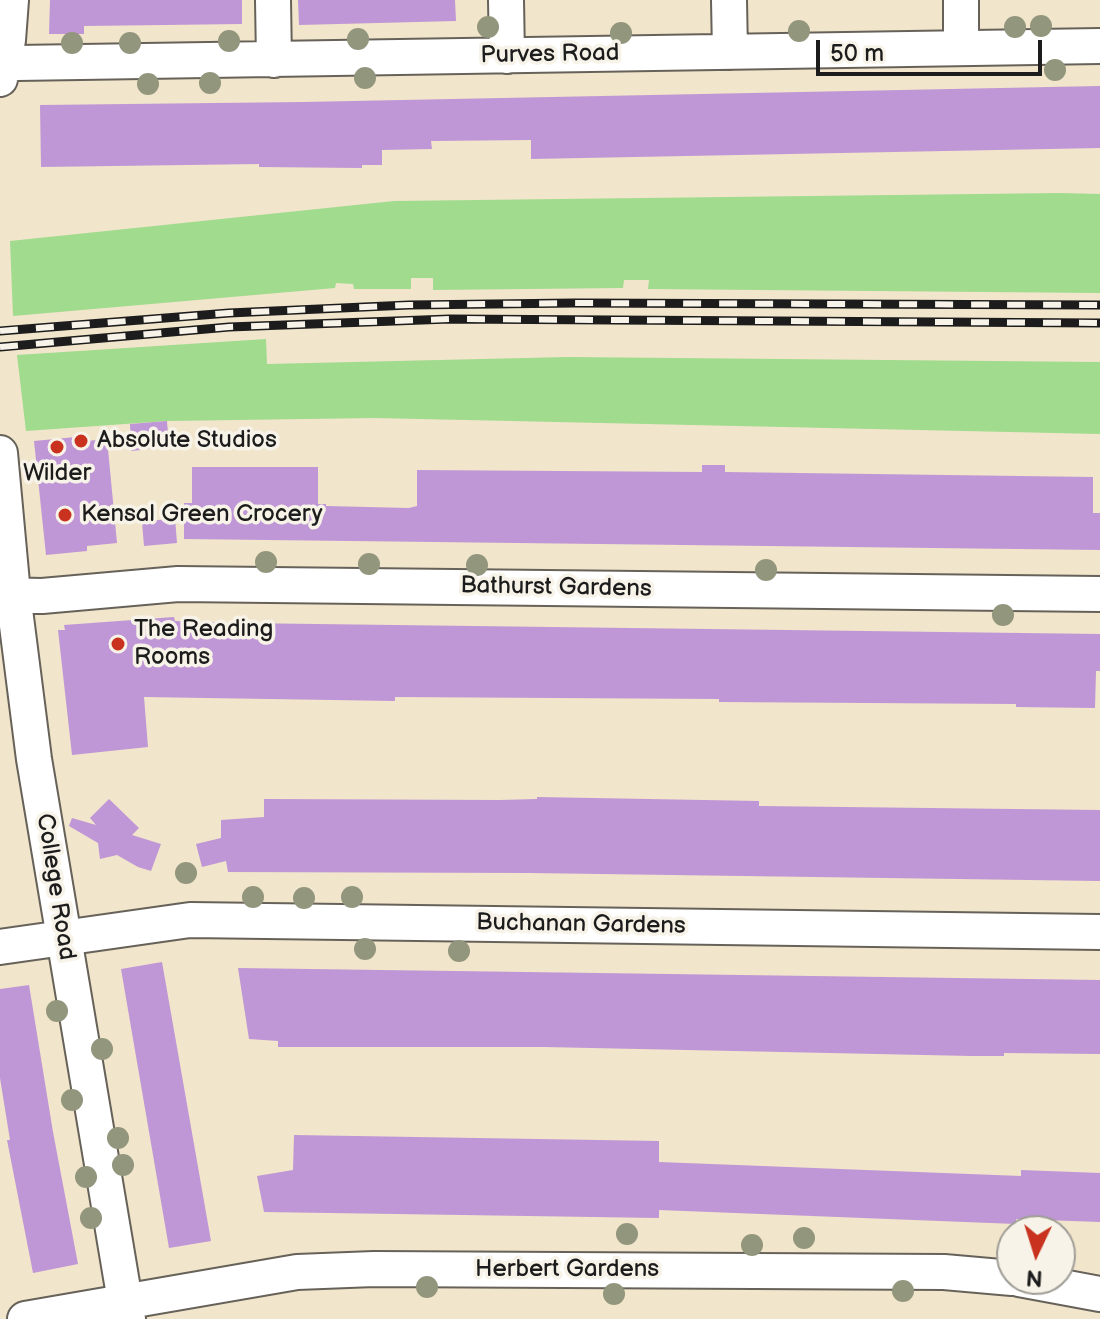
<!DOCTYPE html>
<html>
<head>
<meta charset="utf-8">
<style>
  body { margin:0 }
  #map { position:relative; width:1100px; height:1319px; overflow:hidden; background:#f1e5cb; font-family:"Balsamiq Sans",sans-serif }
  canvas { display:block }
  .north { position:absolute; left:996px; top:1215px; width:80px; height:80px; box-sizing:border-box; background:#f7f3e8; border:2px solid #9f9d96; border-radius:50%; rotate:184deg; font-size:22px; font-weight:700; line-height:32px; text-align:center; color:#1c1c1c }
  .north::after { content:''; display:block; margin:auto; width:28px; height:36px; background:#c8321e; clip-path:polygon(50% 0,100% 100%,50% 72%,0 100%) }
  .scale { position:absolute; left:816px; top:40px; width:226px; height:36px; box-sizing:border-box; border:4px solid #1c1c1c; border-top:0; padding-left:10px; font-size:24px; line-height:28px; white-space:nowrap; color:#1c1c1c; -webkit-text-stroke:6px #f7f3e8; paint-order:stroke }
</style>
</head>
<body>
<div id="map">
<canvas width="1100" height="1319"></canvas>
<div class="north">N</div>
<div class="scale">50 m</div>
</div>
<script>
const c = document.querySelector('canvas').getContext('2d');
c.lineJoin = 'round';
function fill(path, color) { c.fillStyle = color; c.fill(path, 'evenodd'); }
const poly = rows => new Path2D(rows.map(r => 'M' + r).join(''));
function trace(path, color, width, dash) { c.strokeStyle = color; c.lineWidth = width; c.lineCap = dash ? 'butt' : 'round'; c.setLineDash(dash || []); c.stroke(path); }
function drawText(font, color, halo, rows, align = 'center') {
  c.font = font + ' "Balsamiq Sans",sans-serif'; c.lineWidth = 7; c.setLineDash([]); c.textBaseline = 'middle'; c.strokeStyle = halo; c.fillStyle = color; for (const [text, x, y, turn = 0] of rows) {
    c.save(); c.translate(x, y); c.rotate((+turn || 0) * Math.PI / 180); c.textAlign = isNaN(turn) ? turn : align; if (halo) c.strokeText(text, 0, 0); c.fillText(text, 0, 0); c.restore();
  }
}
const green = poly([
  [1060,193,1100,194,1100,293,648,289,649,280,624,280,623,288,433,290,433,278,411,278,411,289,354,289,353,284,336,283,335,288,13,316,10,241,394,201],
  [266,339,267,364,568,357,1100,362,1100,434,375,418,167,421,26,431,17,355]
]);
const building = poly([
  [50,0,242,0,242,24,84,26,84,34,49,34],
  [298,0,455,0,456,21,299,25],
  [1100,86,1100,148,531,159,531,140,431,141,432,149,382,150,382,165,362,165,362,168,259,167,259,164,41,167,40,105,303,102],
  [167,421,169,447,131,451,130,424],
  [76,437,76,442,107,439,117,543,87,546,87,551,46,555,34,441],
  [702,465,725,465,725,472,1093,477,1093,513,1100,513,1100,550,184,539,184,503,192,503,192,467,318,467,318,504,326,504,326,506,409,508,417,506,417,470,702,472],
  [175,518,177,543,144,546,142,522],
  [174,617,175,621,238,623,1100,634,1100,671,1096,671,1095,708,1016,707,1016,704,719,702,719,699,395,697,395,701,144,697,148,747,72,755,58,630,65,630,64,625],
  [537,797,759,801,759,806,1100,810,1100,881,529,873,228,872,226,861,202,867,196,844,221,838,221,820,264,817,264,799,500,800,537,799],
  [109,799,139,828,132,835,161,844,151,871,138,867,117,855,100,859,98,843,69,826,72,818,96,825,90,818],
  [162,962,211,1241,169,1248,121,969],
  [238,968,1100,980,1100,1054,1004,1053,1004,1056,972,1056,544,1047,278,1047,278,1041,249,1039],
  [29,985,53,1132,78,1264,33,1273,7,1140,10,1140,0,1078,0,989],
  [294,1135,659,1141,659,1162,1021,1176,1021,1170,1100,1173,1100,1222,1016,1219,1016,1224,659,1210,659,1218,264,1212,257,1176,293,1170]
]);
const minor = poly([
  [273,0,274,60],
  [506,0,507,56],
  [729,0,730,52],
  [961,48,961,0],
  [0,66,17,63,1100,46],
  [0,79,8,40,11,0],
  [0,453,13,594,34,759,128,1319],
  [0,595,42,596,178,584,1100,594],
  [0,947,190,920,1100,932],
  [1019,1279,1100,1294],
  [25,1319,297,1272,374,1269,944,1272,1012,1278]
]);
const rail = poly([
  [0,331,229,313,409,305,575,303,1100,305],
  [0,347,229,327,450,319,1100,323]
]);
const trees = [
  [1041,26],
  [488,27],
  [1015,27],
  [799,31],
  [621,33],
  [358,39],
  [229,41],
  [72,43],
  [130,43],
  [1055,70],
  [365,78],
  [210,83],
  [148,84],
  [266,562],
  [369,564],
  [477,565],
  [766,570],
  [1003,615],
  [186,873],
  [253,897],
  [352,897],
  [304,898],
  [365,949],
  [459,951],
  [57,1011],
  [102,1049],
  [72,1100],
  [118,1138],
  [123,1165],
  [86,1177],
  [91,1218],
  [627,1234],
  [804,1238],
  [752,1245],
  [427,1287],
  [903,1291],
  [614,1294]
];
const markers = [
  [81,441,8,"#c8321e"],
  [57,447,8,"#c8321e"],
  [65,515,8,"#c8321e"],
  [118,644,8,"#c8321e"]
];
const streetNames = [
  ["Purves Road",550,55,-1],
  ["Bathurst Gardens",556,588,1],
  ["College Road",55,887,81],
  ["Buchanan Gardens",581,925,1],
  ["Herbert Gardens",567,1270]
];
const poiNames = [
  ["Absolute Studios",97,441],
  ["Wilder",57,474,"center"],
  ["Kensal Green Crocery",81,515],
  ["The Reading",134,630],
  ["Rooms",134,658]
];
fill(green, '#a0db8e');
fill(building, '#bf96d6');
trace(minor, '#676259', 38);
trace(minor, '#fff', 34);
trace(rail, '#1c1c1c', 9);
trace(rail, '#f7f3e8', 6, [18]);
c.fillStyle = '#92967d';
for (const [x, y] of trees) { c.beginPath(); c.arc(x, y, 11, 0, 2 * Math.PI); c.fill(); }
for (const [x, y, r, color] of markers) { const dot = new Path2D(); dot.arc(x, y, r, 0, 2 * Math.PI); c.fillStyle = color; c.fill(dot); trace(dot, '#f7f3e8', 3); }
drawText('24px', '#1c1c1c', '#f7f3e8', streetNames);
drawText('24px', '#1c1c1c', '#f7f3e8', poiNames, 'left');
</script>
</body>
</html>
